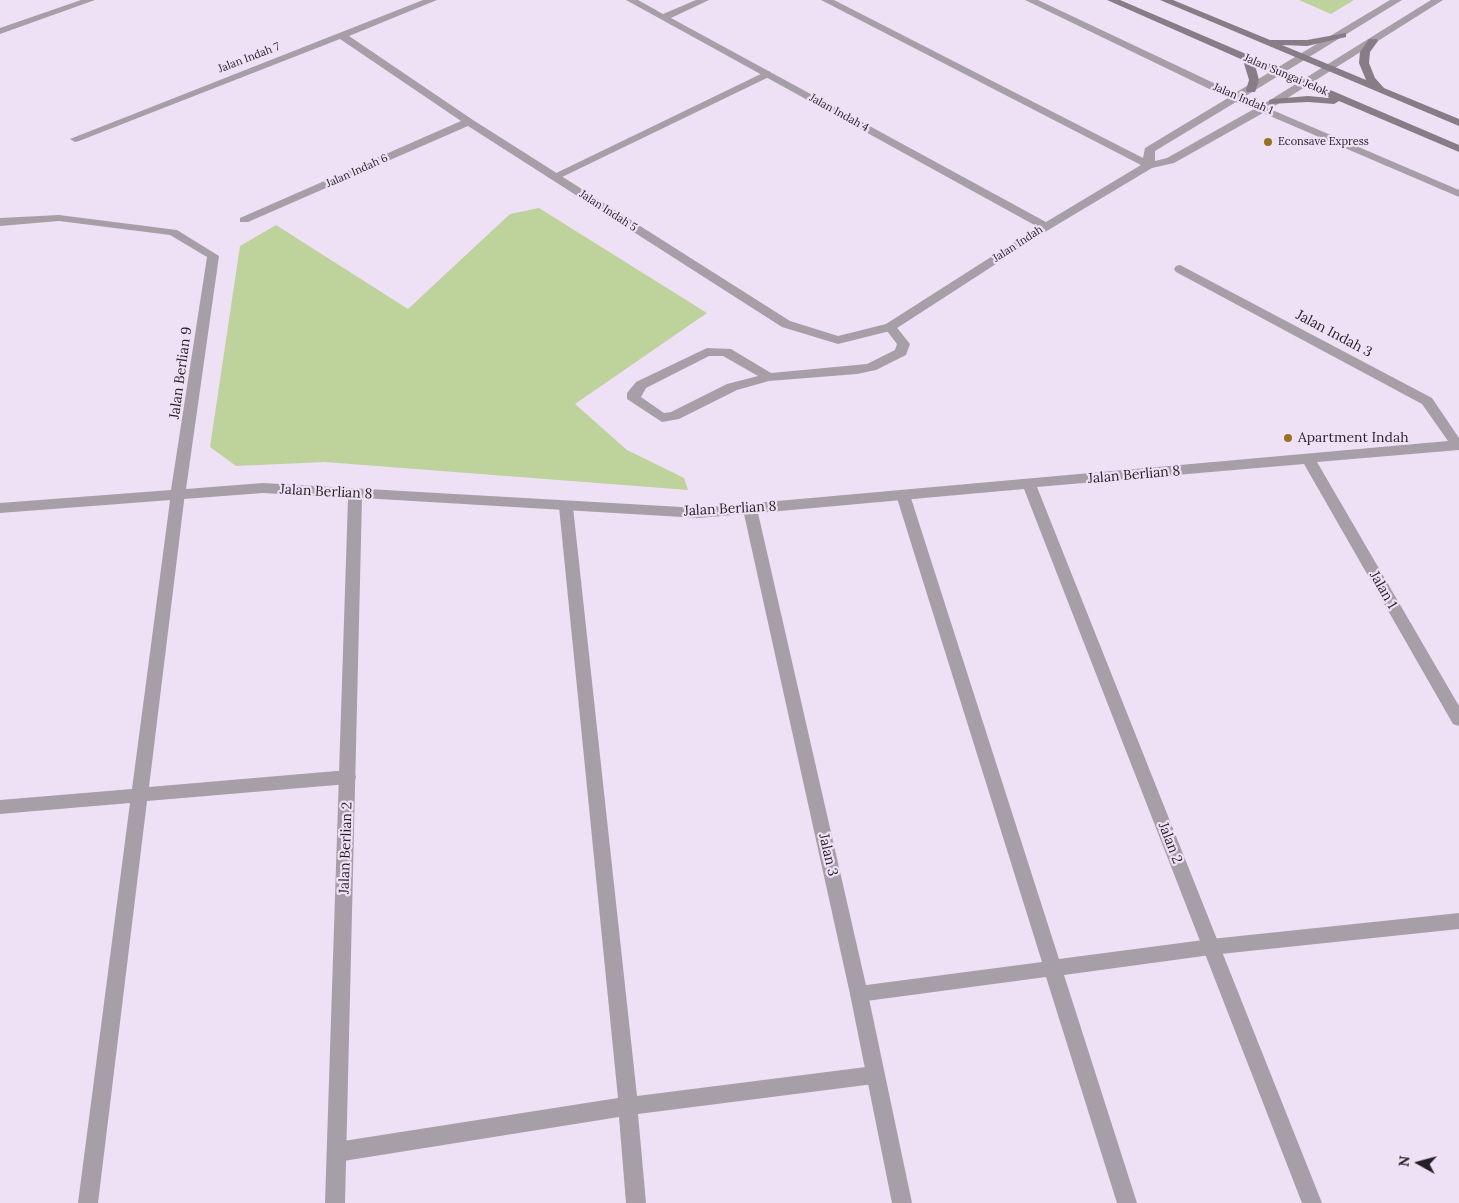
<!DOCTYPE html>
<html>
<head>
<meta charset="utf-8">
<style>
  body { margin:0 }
  #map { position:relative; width:1459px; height:1203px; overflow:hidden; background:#eee1f5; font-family:Lora,serif }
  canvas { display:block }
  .north { position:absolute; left:1394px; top:1138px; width:50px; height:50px; -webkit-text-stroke:4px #eee1f5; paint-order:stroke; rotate:277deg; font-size:14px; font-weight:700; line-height:20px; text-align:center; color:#241f26 }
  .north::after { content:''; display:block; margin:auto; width:18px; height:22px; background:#241f26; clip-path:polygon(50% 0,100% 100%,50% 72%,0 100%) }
</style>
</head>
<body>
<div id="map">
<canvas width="1459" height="1203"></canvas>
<div class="north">N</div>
</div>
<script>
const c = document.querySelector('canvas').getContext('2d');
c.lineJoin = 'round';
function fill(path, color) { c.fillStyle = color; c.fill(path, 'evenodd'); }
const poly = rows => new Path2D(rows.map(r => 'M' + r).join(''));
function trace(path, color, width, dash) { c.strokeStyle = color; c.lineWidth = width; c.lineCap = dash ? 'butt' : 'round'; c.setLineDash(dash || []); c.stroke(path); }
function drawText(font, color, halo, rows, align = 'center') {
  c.font = font + ' Lora,serif'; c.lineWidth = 4.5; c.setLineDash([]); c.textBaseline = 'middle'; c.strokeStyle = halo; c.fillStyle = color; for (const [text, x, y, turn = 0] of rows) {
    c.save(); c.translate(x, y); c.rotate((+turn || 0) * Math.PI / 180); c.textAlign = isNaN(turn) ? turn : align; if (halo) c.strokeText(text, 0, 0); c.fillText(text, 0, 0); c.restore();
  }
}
const green = poly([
  [1299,0,1354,0,1331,14],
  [539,208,707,313,575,404,627,450,684,478,688,490,325,462,236,466,210,447,240,246,276,225,408,309,510,214]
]);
const lane = poly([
  [767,71,771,72,771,76,558,179,554,180,548,177,767,71],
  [890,323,894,324,910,344,906,355,876,370,857,374,769,381,737,390,679,419,662,422,627,399,627,393,636,382,707,348,731,349,771,373,867,364,895,350,897,344,884,327,890,323],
  [709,356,723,356,758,376,727,384,671,412,664,413,641,397,646,388,709,356],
  [178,488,185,493,149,787,348,770,354,772,356,777,354,782,348,784,147,801,98,1203,78,1203,130,803,0,814,0,800,132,789,171,493,178,488],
  [903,490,910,495,1059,959,1211,939,1459,913,1459,929,1211,955,1064,975,1137,1203,1117,1203,1046,977,859,1002,852,1000,850,994,852,988,859,986,1042,962,896,495,903,490],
  [566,502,573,507,637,1096,874,1066,881,1069,884,1075,881,1081,874,1084,638,1114,646,1203,626,1203,619,1117,337,1162,330,1159,327,1152,330,1145,337,1142,618,1098,559,507,566,502]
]);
const street = poly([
  [81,0,95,0,0,34,0,28,81,0],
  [423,0,437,0,349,36,473,120,790,321,838,336,886,324,1038,227,626,0,638,0,663,14,696,0,709,0,671,18,1046,222,1141,165,821,0,834,0,1143,158,1145,148,1228,98,1025,0,1038,0,1235,93,1390,0,1402,0,1244,97,1262,105,1431,0,1443,0,1270,109,1459,190,1459,197,1263,113,1174,163,1152,168,1050,229,894,330,838,344,782,327,468,126,248,222,240,222,240,218,461,121,340,39,79,141,75,142,70,139,423,0],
  [1236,102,1254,109,1167,158,1155,161,1155,151,1236,102],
  [59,215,177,230,219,256,186,489,263,483,699,508,1448,441,1422,404,1176,272,1174,269,1176,266,1180,265,1432,398,1459,438,1459,450,1317,462,1459,706,1459,726,1453,724,1304,464,1037,487,1322,1203,1302,1203,1024,489,758,513,868,994,912,1203,892,1203,850,994,744,514,699,518,362,498,345,1203,325,1203,348,498,263,493,0,513,0,503,171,490,207,257,170,235,59,221,0,226,0,218,59,215]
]);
const secondary = poly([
  [1107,0,1120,0,1459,145,1459,152,1339,101,1334,104,1308,102,1269,104,1269,100,1273,99,1308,96,1330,98,1255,65,1259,80,1255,92,1247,92,1246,90,1249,80,1243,60,1107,0],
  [1160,0,1173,0,1270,40,1307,40,1346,33,1346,37,1307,46,1282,45,1366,80,1359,63,1360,52,1369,39,1377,39,1378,41,1370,52,1369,63,1375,78,1384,88,1459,119,1459,126,1160,0]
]);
const markers = [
  [1268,142,5,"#97711b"],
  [1288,438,5,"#97711b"]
];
const farStreetnames = [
  ["Jalan Indah 7",249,58,-21],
  ["Jalan Sungai Jelok",1286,75,23],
  ["Jalan Indah 1",1243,99,23],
  ["Jalan Indah 4",839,113,29],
  ["Jalan Indah 6",357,171,-24],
  ["Jalan Indah 5",608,211,33],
  ["Jalan Indah",1018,244,-33]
];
const farPoinames = [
  ["Econsave Express",1278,142]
];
const streetNames = [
  ["Jalan Indah 3",1334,334,28],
  ["Jalan Berlian 9",181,373,-82],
  ["Jalan Berlian 8",1134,475,-5],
  ["Jalan Berlian 8",326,492,3],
  ["Jalan Berlian 8",730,509,-3],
  ["Jalan 1",1383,590,60],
  ["Jalan 2",1170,843,69],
  ["Jalan Berlian 2",346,848,-88],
  ["Jalan 3",828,855,77]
];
const poiNames = [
  ["Apartment Indah",1298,438]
];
fill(green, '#bed29b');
fill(lane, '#a69fa7');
fill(street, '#a69fa7');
fill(secondary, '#867d87');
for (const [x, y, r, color] of markers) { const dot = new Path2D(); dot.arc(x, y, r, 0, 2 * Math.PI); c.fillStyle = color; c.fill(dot); trace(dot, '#eee1f5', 2); }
drawText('11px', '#241f26', '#eee1f5', farStreetnames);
drawText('11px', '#241f26', '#eee1f5', farPoinames, 'left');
drawText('14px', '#241f26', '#eee1f5', streetNames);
drawText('14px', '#241f26', '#eee1f5', poiNames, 'left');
</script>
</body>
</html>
